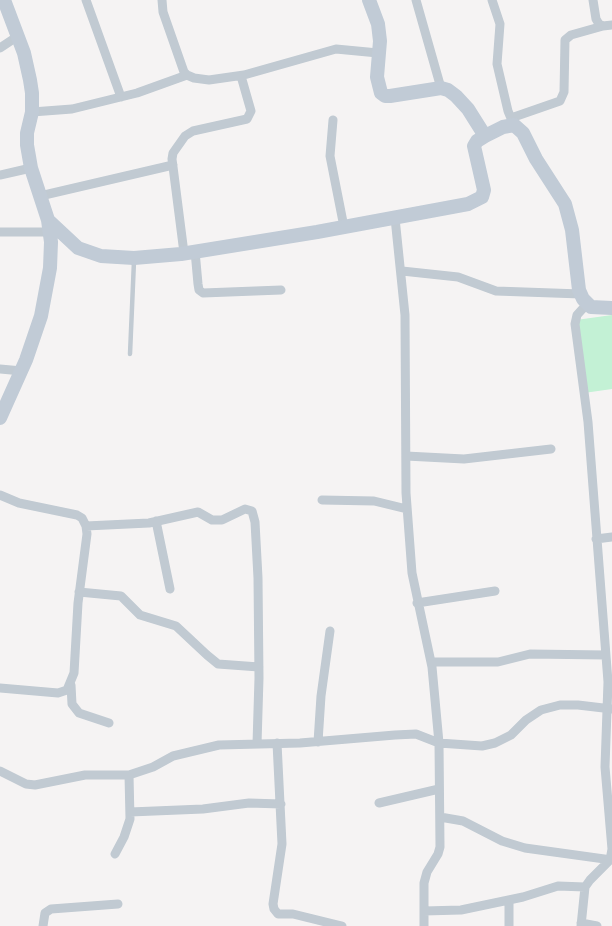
<!DOCTYPE html>
<html>
<head>
<meta charset="utf-8">
<style>
  body { margin:0 }
  canvas { display:block; background:#f5f3f3 }
</style>
</head>
<body>
<canvas width="612" height="926"></canvas>
<script>
const c = document.querySelector('canvas').getContext('2d');
c.lineJoin = 'round';
function fill(path, color) { c.fillStyle = color; c.fill(path, 'evenodd'); }
const poly = rows => new Path2D(rows.map(r => 'M' + r).join(''));
function trace(path, color, width, dash) { c.strokeStyle = color; c.lineWidth = width; c.lineCap = dash ? 'butt' : 'round'; c.setLineDash(dash || []); c.stroke(path); }
const green = poly([
  [612,315,612,389,584,393,576,320]
]);
const lane = poly([
  [130,354,134,261]
]);
const street = poly([
  [86,0,121,97],
  [162,0,163,12,184,72,187,75,194,78,209,80,244,75,336,49,378,53],
  [416,0,441,88],
  [492,0,500,24,497,64,508,111,513,123],
  [593,0,596,19,599,24,603,26,612,25],
  [0,48,18,36],
  [32,112,72,109,137,93,187,75],
  [511,118,560,101,564,92,565,40,571,35,603,26],
  [333,120,330,156,344,227],
  [0,175,31,168],
  [40,196,173,165],
  [395,218,405,315,406,493,412,573,432,667,439,743,440,847,438,854,427,872,424,883,424,926],
  [0,232,50,232],
  [195,251,198,284,199,290,203,293,281,290],
  [184,253,172,159,173,153,185,136,193,131,247,119,251,111,241,76],
  [402,271,458,277,496,291,581,294],
  [0,369,22,371],
  [406,456,464,459,551,449],
  [0,495,19,503,77,515,82,518,86,526,87,534,78,603,74,673,67,690,58,693,0,688],
  [322,500,374,501,407,509],
  [156,521,170,589],
  [86,526,149,523,198,512,212,520,222,520,245,509,252,511,255,522,258,578,259,678,257,744],
  [596,539,612,537],
  [79,592,121,596,140,615,176,626,207,655,218,664,259,667],
  [417,603,495,591],
  [431,662,498,662,530,654,606,655],
  [71,685,72,704,79,713,109,723],
  [318,742,321,696,330,631],
  [277,743,282,844,273,904,274,909,278,914,293,914,342,926],
  [0,771,26,784,35,785,85,775,129,775,153,767,173,756,219,745,300,743,395,735,416,734,439,743,482,746,495,743,511,735,526,720,541,710,560,705,578,705,612,709],
  [379,803,439,789],
  [130,812,203,809,249,803,281,804],
  [440,817,463,821,502,841,525,848,612,860],
  [115,854,124,837,130,819,129,775],
  [509,900,509,926],
  [424,911,461,910,523,897,558,886,585,887],
  [581,923,597,926],
  [43,926,45,913,51,909,118,904],
  [581,926,585,887,590,880,610,860,612,849,605,767,608,682,588,422,575,324,577,315,587,304]
]);
const secondary = poly([
  [369,0,378,24,380,41,377,77,381,93,385,96,390,96,441,88,448,90,456,96,468,109,485,136],
  [48,220,78,248,101,256,134,258,181,254,317,232,468,204,482,197,484,190,474,146,477,141,485,136,503,127,514,125,523,133,536,159,565,204,572,230,579,290,583,299,591,307,612,308],
  [0,418,26,360,41,316,50,268,51,242,48,220,31,168,27,145,27,133,32,112,32,93,30,80,24,53,4,0]
]);
fill(green, '#c3f1d5');
trace(lane, '#c1cad2', 4.5);
trace(street, '#c1cad2', 9);
trace(secondary, '#c1cbd6', 14);
</script>
</body>
</html>
